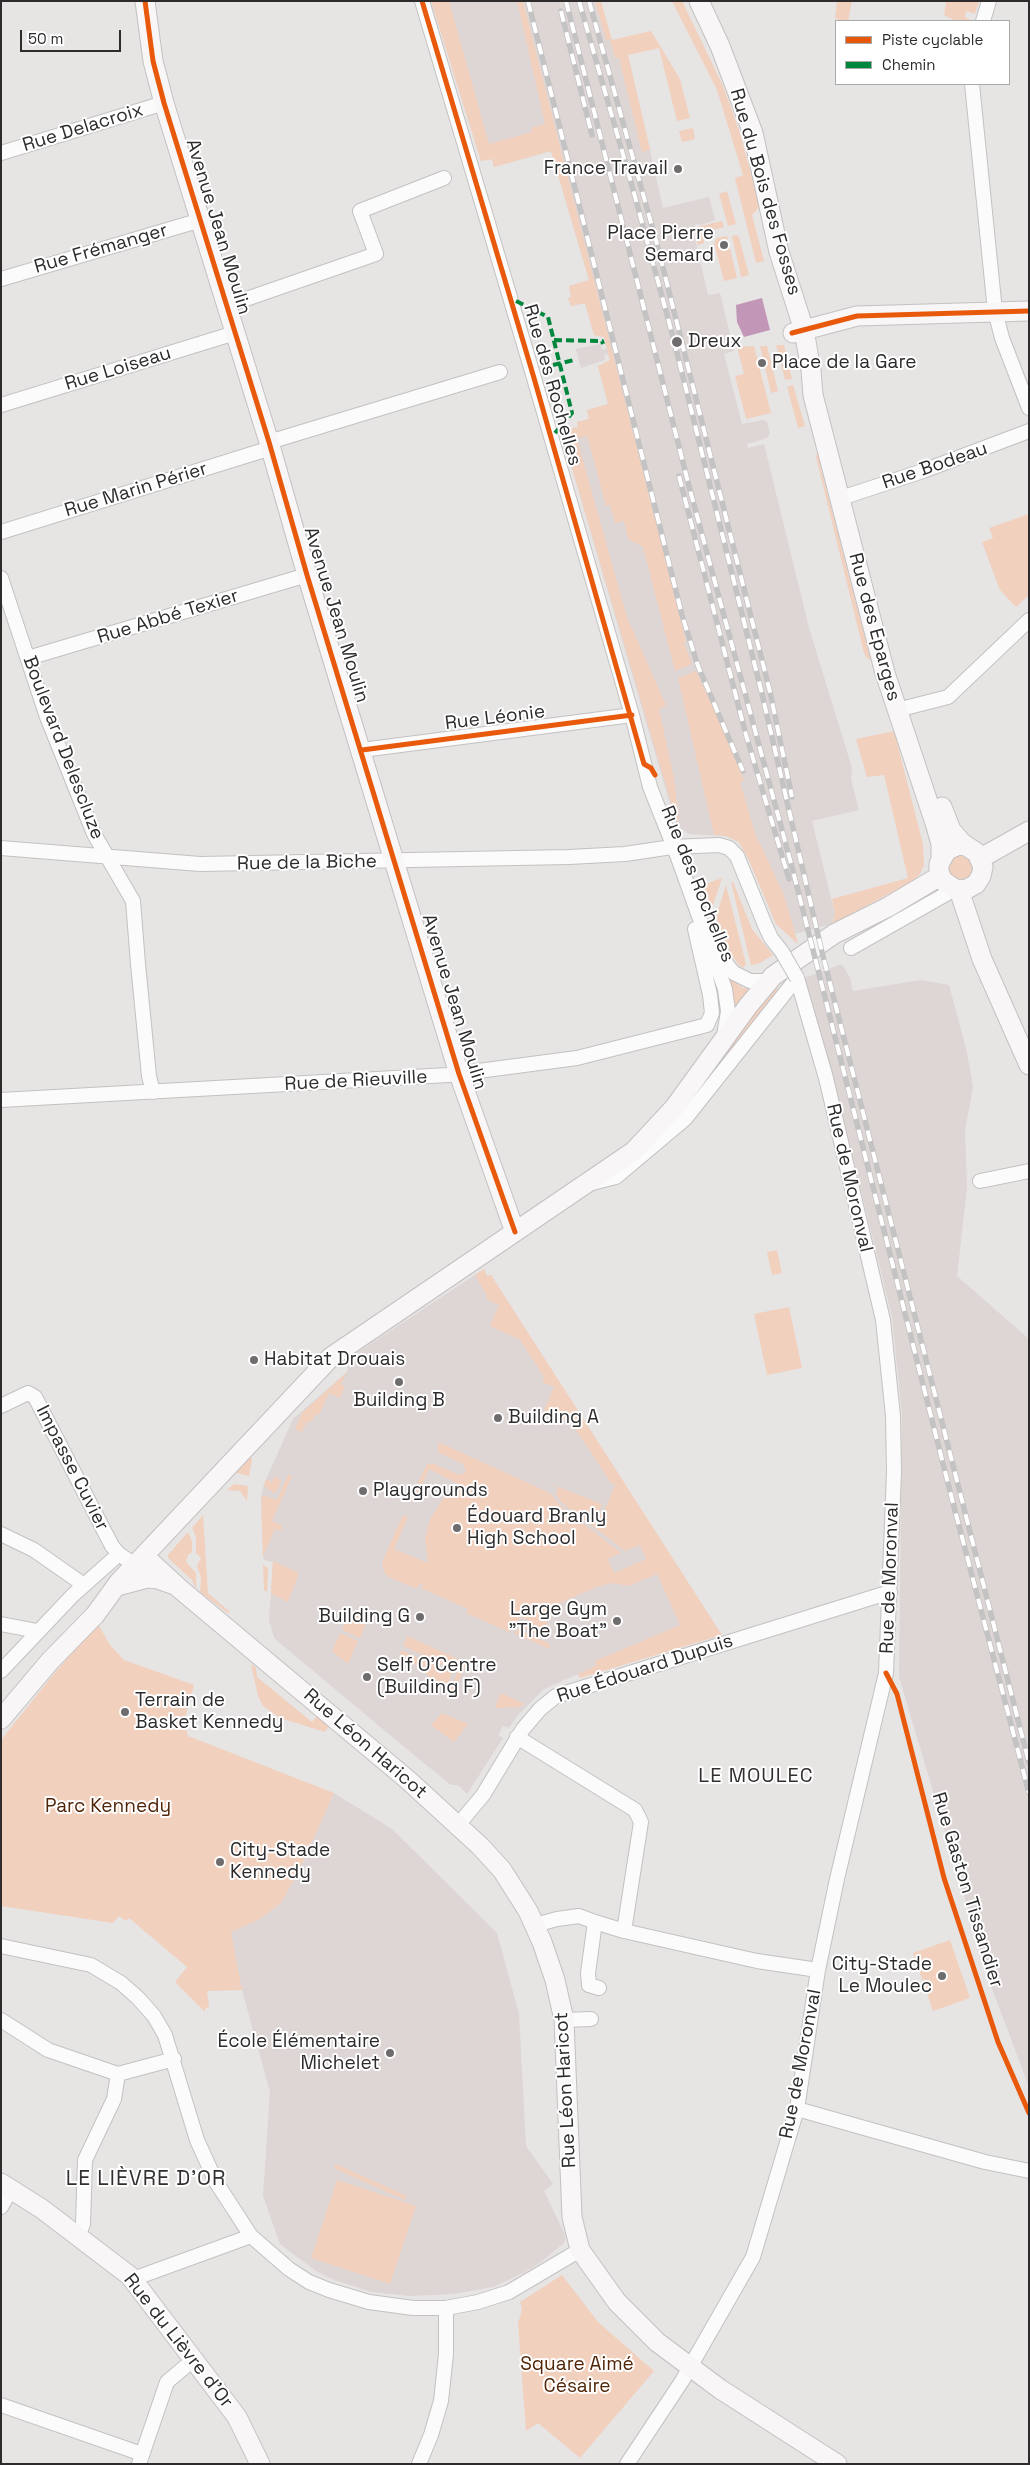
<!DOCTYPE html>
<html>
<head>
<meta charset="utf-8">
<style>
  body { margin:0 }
  #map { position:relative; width:1030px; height:2465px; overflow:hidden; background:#e7e4e4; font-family:"Space Grotesk",sans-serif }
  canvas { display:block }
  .frame { position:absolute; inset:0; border:2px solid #2d2b2b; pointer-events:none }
  .legend { position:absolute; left:835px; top:20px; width:175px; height:65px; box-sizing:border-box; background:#fff; border:1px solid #abaaaa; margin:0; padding:6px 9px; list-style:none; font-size:15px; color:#2d2b2b }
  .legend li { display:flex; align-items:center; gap:10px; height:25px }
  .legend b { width:25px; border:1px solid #abaaaa }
  .scale { position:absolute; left:20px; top:30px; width:101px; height:22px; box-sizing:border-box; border:2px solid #2d2b2b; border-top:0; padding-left:6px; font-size:15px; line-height:18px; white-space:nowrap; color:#2d2b2b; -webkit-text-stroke:4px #fff; paint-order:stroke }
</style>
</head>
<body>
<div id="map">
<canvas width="1030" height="2465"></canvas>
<div class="frame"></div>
<ul class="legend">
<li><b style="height:6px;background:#e8590c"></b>Piste cyclable</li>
<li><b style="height:6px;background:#00873e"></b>Chemin</li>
</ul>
<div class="scale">50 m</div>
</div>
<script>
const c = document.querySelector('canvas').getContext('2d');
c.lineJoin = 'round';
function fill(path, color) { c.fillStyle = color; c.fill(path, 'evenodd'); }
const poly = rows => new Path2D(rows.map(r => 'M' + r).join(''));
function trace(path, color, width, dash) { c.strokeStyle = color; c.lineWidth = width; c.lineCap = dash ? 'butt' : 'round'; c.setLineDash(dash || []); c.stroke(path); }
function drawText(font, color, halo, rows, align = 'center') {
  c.font = font + ' "Space Grotesk",sans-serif'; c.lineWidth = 4; c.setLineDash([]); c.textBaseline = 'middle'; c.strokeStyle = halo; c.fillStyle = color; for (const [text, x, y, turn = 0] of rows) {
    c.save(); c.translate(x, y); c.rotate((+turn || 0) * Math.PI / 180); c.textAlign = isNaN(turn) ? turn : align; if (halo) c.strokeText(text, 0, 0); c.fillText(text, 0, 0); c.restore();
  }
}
const built = poly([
  [431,1,595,1,606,39,610,39,615,58,628,55,663,208,709,197,715,220,701,225,696,223,693,231,708,295,720,293,734,351,724,354,742,424,763,420,767,422,770,433,767,438,747,444,748,448,764,444,809,628,852,768,851,779,859,810,812,821,835,914,832,924,794,934,798,944,776,924,748,858,739,842,726,836,689,834,678,826,675,821,561,431,578,427,577,422,589,419,587,410,608,404,598,366,610,360,608,354,604,355,605,360,581,368,576,349,600,344,602,350,607,349,604,337,594,335,585,303,571,306,568,298,571,297,569,286,589,280,551,151,494,167,492,159,481,161],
  [842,964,850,978,853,991,921,980,949,985,966,1048,973,1087,965,1131,967,1187,957,1276,1029,1339,1029,2087,991,1986,899,1677,902,1414,892,1317,853,1157,804,978],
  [484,1269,487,1276,491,1275,703,1609,690,1625,544,1689,517,1716,509,1728,503,1726,498,1735,503,1738,467,1794,458,1785,451,1785,403,1746,274,1638,269,1620,273,1562,264,1560,263,1557,261,1499,264,1484,293,1419,347,1372,349,1358],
  [334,1793,392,1829,497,1933,519,2014,526,2146,553,2184,544,2191,565,2235,565,2242,541,2262,525,2272,493,2287,453,2294,410,2296,372,2292,334,2280,316,2271,280,2244,263,2196,270,2092,242,1990,231,1932,260,1919,281,1903,299,1871]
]);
const green = poly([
  [431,1,449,1,489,144,532,132,531,128,545,124,517,1,523,1,686,641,684,643,692,664,675,671,643,547,628,539,624,521,615,523,610,505,606,506,587,436,577,439,627,617,666,705,659,709,673,773,679,815,678,826,561,431,578,427,577,422,589,419,587,410,608,404,598,366,610,360,604,337,594,335,585,303,571,306,568,298,571,297,569,286,589,280,551,151,494,167,492,159,481,161],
  [595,1,601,1,612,40,651,31,680,79,690,118,677,121,659,48,628,55,650,149,642,152,619,58,615,58,610,39,606,40],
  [672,1,682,1,723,86,739,130,760,206,752,215,764,261,756,263,735,178,743,175,717,90],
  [835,1,852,1,848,21,840,21,835,18,837,2],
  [943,1,979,1,975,14,966,11,965,17,973,21,956,21,944,15,946,3],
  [693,128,695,139,682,142,679,131],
  [727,191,736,224,728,226,719,194],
  [722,221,724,227,709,231,704,240,704,243,698,245,695,233,697,227],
  [736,235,739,237,749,275,741,277,732,236],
  [727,236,737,278,724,281,714,243,717,238],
  [776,345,784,345,792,379,785,380],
  [754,346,771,413,746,419,735,376,744,374,737,347],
  [760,346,767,346,778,391,771,393],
  [793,385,805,426,798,428,787,387],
  [817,454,820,454,823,457,820,461,821,469,869,653,875,656,877,664,867,658,864,653,816,457],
  [1029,514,1029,595,1016,607,1000,590,982,542,993,538,989,528],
  [696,671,723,728,744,780,740,782,755,833,784,895,798,944,776,924,748,858,739,842,726,836,714,835,678,678],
  [894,731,923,844,924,865,920,874,913,881,832,924,835,914,832,899,908,878,884,775,867,777,856,739],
  '947 867a13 13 0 1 1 26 0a13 13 0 1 1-26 0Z',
  [722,878,712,908,703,885],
  [731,882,733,882,752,929,773,955,758,964,751,965],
  [726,885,746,964,743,968,738,964,731,954,716,917],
  [724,974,743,988,752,988,734,1012],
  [779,983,776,992,704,1089,675,1118,742,1026],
  [777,1250,782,1273,772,1275,767,1252],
  [484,1269,487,1276,491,1275,722,1635,580,1678,578,1674,596,1666,595,1661,680,1625,657,1574,628,1586,614,1583,599,1586,555,1605,541,1636,525,1629,529,1620,520,1617,516,1625,512,1624,509,1632,466,1613,468,1609,421,1588,423,1585,420,1583,417,1589,390,1578,384,1572,382,1562,403,1515,408,1517,394,1549,428,1563,425,1539,430,1519,444,1497,462,1486,429,1469,415,1502,410,1500,427,1464,434,1464,459,1475,466,1472,463,1464,438,1452,438,1442,550,1493,560,1505,621,1553,608,1559,614,1573,646,1559,640,1545,625,1551,561,1502,556,1494,558,1488,548,1483,602,1504,599,1512,603,1514,615,1485,611,1483,571,1422,543,1413,554,1387,542,1382,544,1377,520,1340,490,1326,499,1305,486,1299,487,1296,475,1275],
  [789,1307,802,1368,767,1375,754,1314],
  [347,1372,341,1384,345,1386,340,1398,329,1393,319,1415,315,1414,313,1420,306,1423,302,1432,295,1429,302,1413],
  [250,1456,252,1460,249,1476,237,1473,237,1466],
  [288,1475,292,1476,272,1521,283,1526,280,1531,275,1529,263,1557,261,1497,266,1496,277,1500],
  [275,1476,281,1481,277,1491,274,1493,264,1486,266,1479,272,1482],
  [234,1484,248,1486,247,1501,240,1491,227,1490],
  [203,1515,208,1593,230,1612,228,1613,200,1592,201,1577,197,1566,201,1558,196,1553,196,1537,192,1528],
  [188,1532,192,1541,192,1552,188,1555,186,1562,196,1573,196,1589,192,1580,168,1558,168,1555],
  [273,1561,299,1573,288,1602,271,1594],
  [263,1565,268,1568,267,1592,264,1590],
  [350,1611,368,1619,360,1638,342,1630],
  [98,1624,110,1645,124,1660,194,1685,184,1722,188,1736,334,1793,299,1871,281,1903,260,1919,231,1932,242,1990,207,1991,209,2007,205,2008,205,2012,175,1982,187,1967,129,1918,126,1921,119,1916,113,1923,1,1906,1,1740,57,1670],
  [517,1629,548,1643,550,1649,515,1634],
  [340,1633,358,1641,348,1664,332,1651],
  [407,1636,467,1663,453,1694,449,1692,458,1671,403,1646],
  [401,1650,452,1673,446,1690,400,1653],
  [251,1664,256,1668,257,1677,312,1722,317,1716,329,1726,325,1732,280,1718,263,1706,258,1696],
  [501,1693,524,1704,519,1707,497,1708,495,1707],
  [442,1713,468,1724,454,1742,431,1725],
  [950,1940,970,1998,933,2011,913,1953],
  [336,2164,407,2196,405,2200,334,2168],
  [337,2180,416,2206,390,2284,311,2258],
  [562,2275,598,2322,654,2371,580,2458,538,2423,526,2431,518,2324,522,2309,520,2302]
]);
const water = poly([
  [762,298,770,330,744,337,737,322,736,305]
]);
const street = poly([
  [422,1,534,378,632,715,650,787,677,855,725,989,728,1011,724,1036],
  [983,21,989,1],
  [972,84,995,311,1002,338,1029,408],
  [1,153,164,103],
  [1,279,201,220],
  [226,306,376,254,360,211,444,178],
  [1,405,235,333],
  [269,442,500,372],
  [841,498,923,471,1029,431],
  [1,532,271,448],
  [1,578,47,717,94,834,133,901,138,964,149,1076,153,1092],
  [28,658,307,575],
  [897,710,948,697,1029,620],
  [362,750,632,715],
  [1,848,200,864,569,857,625,854,672,847,719,845,729,848,737,856,765,925,771,938,782,952],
  [718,944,727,965,734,973,750,981,768,981],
  [851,948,955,889],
  [1,1100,448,1075,577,1058,707,1025,712,1013,710,995,695,929],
  [980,1181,1029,1171],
  [592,1183,616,1177,685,1119,797,978],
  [1,1406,28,1393,35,1397,112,1546,119,1554,135,1565],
  [1,1534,34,1550,84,1585],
  [1,1624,37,1631],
  [1,1671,73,1595,119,1554],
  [517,1737,635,1810,641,1822,624,1931,757,1961,818,1970],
  [458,1825,483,1795,523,1729,540,1709,556,1696,890,1592],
  [535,1925,557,1919,579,1916,595,1922],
  [1,1946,91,1965,121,1983,138,1998,154,2016,165,2035,197,2140,216,2182,251,2236,289,2269,309,2282,329,2290,369,2302,413,2308,446,2308,478,2302,509,2292,580,2250],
  [599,1988,589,1985,588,1973,595,1922,624,1931],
  [1,2020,48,2050,118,2074,174,2059],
  [564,2020,591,2019],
  [797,2109,985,2162,1029,2171],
  [1,2207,11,2189],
  [78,2237,83,2224,85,2160,114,2099,118,2074],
  [133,2279,251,2236],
  [1,2405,142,2454],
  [139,2464,167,2382,193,2360],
  [419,2464,431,2435,441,2401,446,2354,446,2308],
  [627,2464,682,2381,753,2257,797,2109,818,1970,837,1879,886,1673,894,1472,893,1416,883,1320,826,1078,797,978]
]);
const secondary = poly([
  [145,1,153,61,164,103,269,442,307,575,459,1074,515,1232],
  [699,1,720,46,753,133,779,252,804,330,811,370,813,395,885,673,935,823,941,844,941,857],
  [793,333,857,316,1029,311],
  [942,807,951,830,962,843,977,853,983,867,981,876,976,884,965,890,955,889,943,881,939,872,939,864,947,850,959,845,966,846],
  [981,858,1029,831],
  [959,890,982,959,1029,1065],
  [144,1556,180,1589,408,1780,480,1846,502,1870,528,1911,542,1942,555,1980,564,2020,572,2217,580,2250,617,2302,657,2342,720,2389,837,2464],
  [117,1586,147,1578,158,1579,172,1584],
  [1,1719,50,1661,95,1615,119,1582,331,1357,634,1151,674,1108,748,1006,773,976,834,934,888,907,940,876],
  [1,2183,42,2209,130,2276,237,2417,260,2464]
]);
const rail = poly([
  [528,1,682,615,698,666,743,771],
  [566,1,690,490,792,867,953,1503,1029,1793],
  [579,1,634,193,673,337,762,694,822,952,1029,1763],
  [589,1,657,244,770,692,792,797],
  [561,11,592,135],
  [679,476,746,735,789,879]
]);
const streetBridge = poly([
  [782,952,797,978]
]);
const quiet = poly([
  [516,301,548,317,572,413,555,433],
  [554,340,602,341,603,344],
  [553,365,574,360]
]);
const cycleway = poly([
  [145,1,153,61,164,103,269,442,307,575,459,1074,515,1232],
  [422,1,534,378,644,764,651,768,655,775],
  [792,333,857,316,1029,311],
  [362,750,632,715],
  [886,1673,897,1694,944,1878,998,2042,1029,2113]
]);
const markers = [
  [678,169,5,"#6e6c6c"],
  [724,245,5,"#6e6c6c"],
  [677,342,6,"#6e6c6c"],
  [762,363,5,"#6e6c6c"],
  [254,1360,5,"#6e6c6c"],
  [399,1382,5,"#6e6c6c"],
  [498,1418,5,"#6e6c6c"],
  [363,1491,5,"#6e6c6c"],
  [457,1528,5,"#6e6c6c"],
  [420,1617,5,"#6e6c6c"],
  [617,1621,5,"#6e6c6c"],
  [367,1677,5,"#6e6c6c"],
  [125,1712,5,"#6e6c6c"],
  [220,1862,5,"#6e6c6c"],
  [942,1976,5,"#6e6c6c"],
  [390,2053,5,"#6e6c6c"]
];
const streetNames = [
  ["Rue Delacroix",83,128,-17],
  ["Rue du Bois des Fosses",765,192,74],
  ["Avenue Jean Moulin",218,227,73],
  ["Rue Frémanger",101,249,-16],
  ["Rue Loiseau",118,369,-17],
  ["Rue des Rochelles",552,385,74],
  ["Rue Bodeau",935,466,-19],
  ["Rue Marin Périer",136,490,-17],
  ["Avenue Jean Moulin",336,615,73],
  ["Rue Abbé Texier",168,617,-17],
  ["Rue des Eparges",874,627,75],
  ["Rue Léonie",495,718,-7],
  ["Boulevard Delescluze",63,748,69],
  ["Rue de la Biche",307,863,-1],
  ["Rue des Rochelles",697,884,68],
  ["Avenue Jean Moulin",454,1002,73],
  ["Rue de Rieuville",356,1081,-3],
  ["Rue de Moronval",849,1178,77],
  ["Impasse Cuvier",72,1468,63],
  ["Rue de Moronval",890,1578,-88],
  ["Rue Édouard Dupuis",645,1669,-18],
  ["Rue Léon Haricot",365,1744,41],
  ["Rue Gaston Tissandier",967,1890,73],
  ["Rue de Moronval",801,2064,-79],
  ["Rue Léon Haricot",566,2090,-93],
  ["Rue du Lièvre d'Or",178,2341,52]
];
const poiNames = [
  ["France Travail",668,169,"right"],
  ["Place Pierre",714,234,"right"],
  ["Semard",714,256,"right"],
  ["Dreux",688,342],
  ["Place de la Gare",772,363],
  ["Habitat Drouais",264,1360],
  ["Building B",399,1401,"center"],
  ["Building A",508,1418],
  ["Playgrounds",373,1491],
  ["Édouard Branly",467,1517],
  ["High School",467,1539],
  ["Large Gym",607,1610,"right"],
  ["\"The Boat\"",607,1632,"right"],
  ["Building G",410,1617,"right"],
  ["Self O'Centre",377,1666],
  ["(Building F)",377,1688],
  ["Terrain de",135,1701],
  ["Basket Kennedy",135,1723],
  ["City-Stade",230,1851],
  ["Kennedy",230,1873],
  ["City-Stade",932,1965,"right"],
  ["Le Moulec",932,1987,"right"],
  ["École Élémentaire",380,2042,"right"],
  ["Michelet",380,2064,"right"]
];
const parkNames = [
  ["Parc Kennedy",108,1807],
  ["Square Aimé",577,2365],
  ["Césaire",577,2387]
];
const neighbourhoodNames = [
  ["LE MOULEC",756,1777]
];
const quarterNames = [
  ["LE LIÈVRE D'OR",146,2179]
];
fill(built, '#ded5d5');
fill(green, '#f1d0be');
fill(water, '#c196b6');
trace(street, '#c3c1c1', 16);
trace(secondary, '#c3c1c1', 21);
trace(street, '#fbfbfb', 14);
trace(secondary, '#f8f6f7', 19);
trace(rail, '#c4c3c3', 5.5);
trace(rail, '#fff', 4, [11]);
trace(streetBridge, '#c3c1c1', 16, []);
trace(streetBridge, '#fbfbfb', 14);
trace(quiet, '#00873e', 4, [8, 4]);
trace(cycleway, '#e8590c', 5);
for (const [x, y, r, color] of markers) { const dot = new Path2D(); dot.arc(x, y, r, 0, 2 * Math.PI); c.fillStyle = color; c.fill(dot); trace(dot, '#fff', 2); }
drawText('19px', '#2d2b2b', '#fff', streetNames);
drawText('19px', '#2d2b2b', '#fff', poiNames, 'left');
drawText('19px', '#512507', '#fff', parkNames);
c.letterSpacing = '1px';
drawText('20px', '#332f2f', '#fff', neighbourhoodNames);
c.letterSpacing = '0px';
c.letterSpacing = '1px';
drawText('21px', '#332f2f', '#fff', quarterNames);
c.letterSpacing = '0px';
</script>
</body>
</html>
